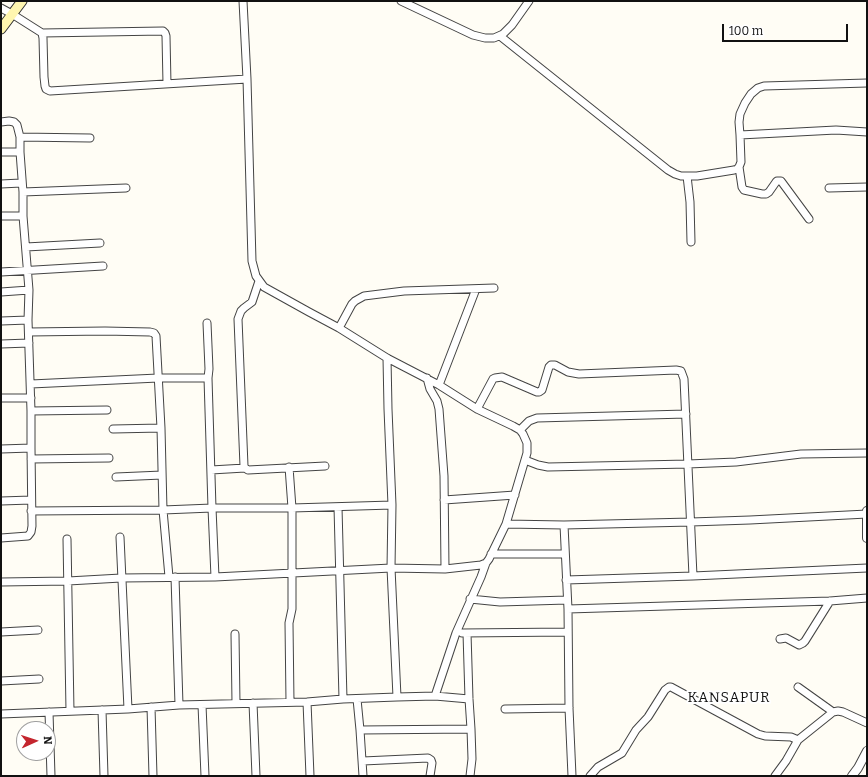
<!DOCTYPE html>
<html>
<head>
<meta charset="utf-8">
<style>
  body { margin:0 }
  #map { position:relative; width:868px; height:777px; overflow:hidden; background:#fffdf5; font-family:Bitter,serif }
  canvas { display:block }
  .frame { position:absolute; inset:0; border:2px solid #111; pointer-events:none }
  .north { position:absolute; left:16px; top:721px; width:40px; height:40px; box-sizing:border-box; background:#fff; border:1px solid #a0a0a0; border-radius:50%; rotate:87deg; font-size:11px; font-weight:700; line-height:16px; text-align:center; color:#111 }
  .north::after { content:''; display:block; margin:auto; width:14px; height:18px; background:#c4262e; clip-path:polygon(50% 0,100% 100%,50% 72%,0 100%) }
  .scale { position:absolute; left:722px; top:24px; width:126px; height:18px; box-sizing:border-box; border:2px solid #111; border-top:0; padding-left:5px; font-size:12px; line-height:14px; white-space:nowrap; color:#111; -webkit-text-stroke:3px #fff; paint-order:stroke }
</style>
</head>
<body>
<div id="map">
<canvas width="868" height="777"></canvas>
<div class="frame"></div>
<div class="north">N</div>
<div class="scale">100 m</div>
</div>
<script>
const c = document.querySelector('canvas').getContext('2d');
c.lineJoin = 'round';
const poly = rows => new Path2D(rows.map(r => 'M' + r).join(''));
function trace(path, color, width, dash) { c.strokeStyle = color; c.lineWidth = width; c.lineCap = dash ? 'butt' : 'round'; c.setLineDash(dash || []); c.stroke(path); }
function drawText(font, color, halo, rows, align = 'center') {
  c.font = font + ' Bitter,serif'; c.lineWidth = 4; c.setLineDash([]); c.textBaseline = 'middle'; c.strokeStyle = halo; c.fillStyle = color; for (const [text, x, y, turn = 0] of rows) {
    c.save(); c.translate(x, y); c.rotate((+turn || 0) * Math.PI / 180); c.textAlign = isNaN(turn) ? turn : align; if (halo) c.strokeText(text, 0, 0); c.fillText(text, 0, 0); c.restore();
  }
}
const minor = poly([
  [243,1,247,79,252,261,256,276,264,287,309,312,339,328,387,358,439,385,477,409,513,426,520,430,523,434,527,443,527,453,506,524],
  [401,1,473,35,485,38,494,38,503,34,512,25,529,1],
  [1,8,12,14,42,33,43,38,44,77,45,86,46,89,50,91,247,79],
  [42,33,163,31,165,33,166,36,167,84],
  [500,36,668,170,675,174,681,176,697,176,734,170,737,169,739,167,741,162,740,135],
  [867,83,764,86,758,88,751,94,745,103,740,114,739,122,740,135,836,130,867,132],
  [1,122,9,121,14,122,17,125,20,137,20,152,23,192,23,216,29,290,28,320,31,411,31,448,32,526,31,532,28,536,1,538],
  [20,137,90,138],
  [1,152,20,152],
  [739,167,742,187,744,190,762,194,766,194,769,192,776,182,777,181,781,181,809,219],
  [687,176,690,202,691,242],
  [1,184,21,183],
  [829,188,867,187],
  [23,192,126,188],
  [1,216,23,216],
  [26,247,100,243],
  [1,272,103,266],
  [259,281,252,302,244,308,241,311,238,319,244,466,245,468,248,470,325,466],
  [1,292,29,290],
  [1,321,28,320],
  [207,323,209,369,208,378,212,508,215,577],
  [339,328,352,304,355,301,364,296,404,291,494,288],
  [29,332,105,331,150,332,154,333,156,336,161,428,163,510,169,577],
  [1,344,29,343],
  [387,358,388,409,392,505,391,568,397,697],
  [427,378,430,389,437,401,439,409,444,476,445,569],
  [31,384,158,378,208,378],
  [439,385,476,289],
  [1,398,31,398],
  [477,409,493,379,495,378,502,377,537,392,539,392,542,390,549,367,551,365,555,365,568,372,579,374,676,370,681,371,684,379,693,576],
  [31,411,107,410],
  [113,429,161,428],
  [520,430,529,421,537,418,686,414],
  [1,449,31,448],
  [31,459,109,458],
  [525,460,538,465,548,467,688,464,736,462,801,454,867,453],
  [289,467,292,508,292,609,289,623,290,702],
  [211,470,245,468],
  [116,477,162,475],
  [444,500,515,495],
  [1,501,31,500],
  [338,507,343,699],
  [31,511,163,510,212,508,292,508,392,505],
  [564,525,568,609,569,708,572,776],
  [120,537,128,709],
  [67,539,70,711],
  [491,554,565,554],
  [175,577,179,705],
  [566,580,693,576,867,568],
  [1,582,68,581,121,578,215,577,391,568,445,569,481,565,486,563,489,559,506,524,564,525,691,522,750,520,867,514],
  [470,599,500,602,567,600],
  [568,609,830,601,867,598],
  [1,632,38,630],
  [462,633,568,632],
  [467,633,469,699,471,729,472,759,470,776],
  [235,634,236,703],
  [780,639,786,638,799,645,803,643,805,641,830,601],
  [1,681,39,679],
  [798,687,833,712],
  [435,696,456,633,481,577,486,563],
  [357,699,360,730,363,776],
  [307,702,310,776],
  [253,703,256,776],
  [202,705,205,776],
  [151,707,153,776],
  [505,709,569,708],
  [102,710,104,776],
  [49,712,51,776],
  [1,714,128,709,179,705,307,702,343,699,397,697,435,696,469,699],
  [360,730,471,729],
  [363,761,428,758,431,760,432,763,430,776],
  [590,776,598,767,622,753,636,730,648,717,665,690,669,687,671,687,758,734,765,736,791,737,798,740],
  [775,776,786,761,798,740,833,712,838,711,843,712,867,723]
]);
const tertiary = poly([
  [867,511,867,538],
  [852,776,858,768,867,751]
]);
const secondary = poly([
  [1,29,22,1]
]);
const quarterNames = [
  ["KANSAPUR",729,698]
];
trace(minor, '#444', 9);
trace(tertiary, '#444', 10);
trace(secondary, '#333', 11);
trace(minor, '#fff', 7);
trace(tertiary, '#fff', 8);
trace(secondary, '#fff6b0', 9);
c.letterSpacing = '1px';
drawText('14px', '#111', '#fff', quarterNames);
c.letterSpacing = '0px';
</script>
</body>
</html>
